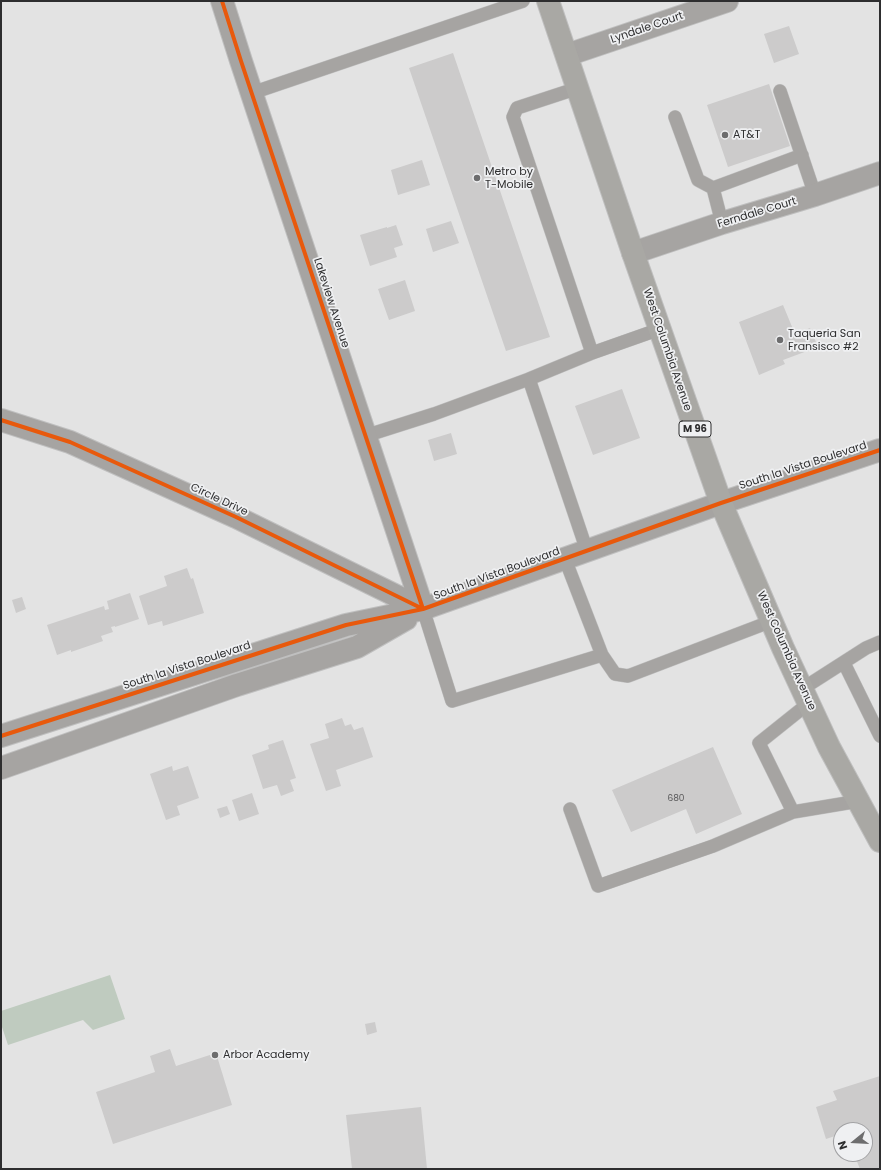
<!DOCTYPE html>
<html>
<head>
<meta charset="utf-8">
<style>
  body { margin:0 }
  #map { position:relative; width:881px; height:1170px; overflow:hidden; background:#e3e3e3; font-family:Poppins,sans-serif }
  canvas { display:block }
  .frame { position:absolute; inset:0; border:2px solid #2e2e2f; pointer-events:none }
  .north { position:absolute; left:833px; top:1122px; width:40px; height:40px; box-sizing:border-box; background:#eff0f2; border:1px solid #a2a2a4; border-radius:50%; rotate:252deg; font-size:11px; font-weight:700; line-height:16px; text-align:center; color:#2e2e2f }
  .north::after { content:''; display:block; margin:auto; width:14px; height:18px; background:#6d6d6e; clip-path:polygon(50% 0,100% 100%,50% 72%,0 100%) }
</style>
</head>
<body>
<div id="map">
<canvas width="881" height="1170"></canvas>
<div class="frame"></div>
<div class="north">N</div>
</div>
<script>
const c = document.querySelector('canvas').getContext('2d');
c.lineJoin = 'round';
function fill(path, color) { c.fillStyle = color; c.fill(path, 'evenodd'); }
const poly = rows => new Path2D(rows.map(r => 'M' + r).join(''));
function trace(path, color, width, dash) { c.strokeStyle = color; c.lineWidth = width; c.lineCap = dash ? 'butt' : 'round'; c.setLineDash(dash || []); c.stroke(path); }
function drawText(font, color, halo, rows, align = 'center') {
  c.font = font + ' Poppins,sans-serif'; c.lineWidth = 3.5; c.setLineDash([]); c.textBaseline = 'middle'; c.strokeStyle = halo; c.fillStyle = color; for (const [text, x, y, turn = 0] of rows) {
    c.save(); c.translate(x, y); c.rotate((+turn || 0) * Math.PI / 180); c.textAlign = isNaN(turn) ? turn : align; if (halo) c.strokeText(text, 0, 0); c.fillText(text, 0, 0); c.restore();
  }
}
const green = poly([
  [110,975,125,1019,93,1030,83,1020,8,1045,1,1024,1,1011]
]);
const building = poly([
  [789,26,799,54,774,63,764,34],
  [453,53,550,337,506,351,409,68],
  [769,84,790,146,728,167,707,105],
  [422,160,430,185,398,195,391,170],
  [451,221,459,243,433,252,426,229],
  [396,225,403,245,394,248,397,257,370,266,360,235,387,227,387,228],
  [405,280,415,311,389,320,378,289],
  [783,305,795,334,810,328,818,347,783,360,785,364,759,375,739,322],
  [622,389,640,438,593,455,575,406],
  [451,433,457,454,434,461,428,440],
  [187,568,191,579,193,578,204,613,163,626,162,621,148,625,139,596,167,586,164,576],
  [130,593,139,619,115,627,115,626,111,627,113,632,101,636,103,641,71,652,71,650,57,655,47,625,104,606,105,610,109,609,107,601],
  [22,597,26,609,16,613,12,600],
  [342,718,345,726,351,724,354,730,363,727,373,757,336,770,341,786,326,791,310,744,329,738,325,724],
  [283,740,296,778,290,780,294,791,281,796,277,785,263,789,252,755,269,749,268,745],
  [713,747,742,814,696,834,686,809,631,832,612,790],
  [172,766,173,771,188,766,199,798,177,806,180,815,166,820,150,774],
  [252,793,259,814,239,821,232,800],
  [227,806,230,814,220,818,217,809],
  [375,1022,377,1032,367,1035,365,1024],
  [170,1049,176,1066,216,1053,232,1105,113,1144,96,1092,155,1072,150,1056],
  [880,1076,880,1169,860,1169,854,1154,865,1154,865,1130,841,1130,841,1134,826,1139,816,1107,837,1100,833,1091],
  [421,1107,427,1169,352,1169,346,1115]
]);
const lane = poly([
  [578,88,517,108,513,117,592,353],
  [780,91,815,195],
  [252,93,523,1],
  [675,117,698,180,713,188,722,223],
  [713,188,802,155],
  [365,436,434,414,529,379],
  [587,551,529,379,592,353,660,329],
  [423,609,452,701,602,655,565,559],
  [602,655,615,674,628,676,772,621],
  [844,663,880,736],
  [802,689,866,648,880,642],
  [809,703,759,743,793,812,859,801],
  [570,809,598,886,713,846,793,812]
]);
const street = poly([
  [222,1,241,61,423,609],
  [567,55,727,1],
  [633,253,722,223,815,195,880,173],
  [1,420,70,442,236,517,423,609],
  [1,736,346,625,423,609,721,503,880,450],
  [1,768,237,685,357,647,406,619]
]);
const primary = poly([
  [548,1,633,253,721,503,783,648,829,747,880,841]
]);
const cycleway = poly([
  [222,1,241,61,423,609],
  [1,420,70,442,236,517,423,609],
  [1,736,346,625,423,609,721,503,880,450]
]);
const markers = [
  [725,135,4,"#6d6d6e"],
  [477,178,4,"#6d6d6e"],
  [780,340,4,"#6d6d6e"],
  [215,1055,4,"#6d6d6e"]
];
const numberNames = [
  ["680",676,799]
];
const shields = [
  [695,429,32]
];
const shieldNames = [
  ["M 96",695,429]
];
const streetNames = [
  ["Lyndale Court",647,28,-19],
  ["Ferndale Court",757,213,-17],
  ["Lakeview Avenue",331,303,72],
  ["West Columbia Avenue",667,350,71],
  ["South la Vista Boulevard",803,466,-18],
  ["Circle Drive",219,500,25],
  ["South la Vista Boulevard",497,574,-20],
  ["West Columbia Avenue",786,651,66],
  ["South la Vista Boulevard",187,666,-18]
];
const poiNames = [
  ["AT&T",733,135],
  ["Metro by",485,172],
  ["T-Mobile",485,185],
  ["Taqueria San",788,334],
  ["Fransisco #2",788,347],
  ["Arbor Academy",223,1055]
];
fill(green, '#bfcbbf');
fill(building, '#cccbcb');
trace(lane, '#bfbfbf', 14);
trace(street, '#bfbfbf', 24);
trace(primary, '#bfbfbf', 24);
trace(lane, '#a6a4a2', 13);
trace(street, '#a6a4a2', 22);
trace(primary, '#a9a8a4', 22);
trace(cycleway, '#e8590c', 4);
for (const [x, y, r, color] of markers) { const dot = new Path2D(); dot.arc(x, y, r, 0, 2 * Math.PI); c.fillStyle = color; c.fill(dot); trace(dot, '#eff0f2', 1.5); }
drawText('9px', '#575758', null, numberNames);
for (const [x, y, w] of shields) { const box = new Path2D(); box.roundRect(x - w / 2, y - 8, w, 16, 3); c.fillStyle = '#eff0f2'; c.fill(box); trace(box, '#2e2e2f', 1); }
drawText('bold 10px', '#2e2e2f', null, shieldNames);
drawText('11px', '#2e2e2f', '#eff0f2', streetNames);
drawText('11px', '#2e2e2f', '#eff0f2', poiNames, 'left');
</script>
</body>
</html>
